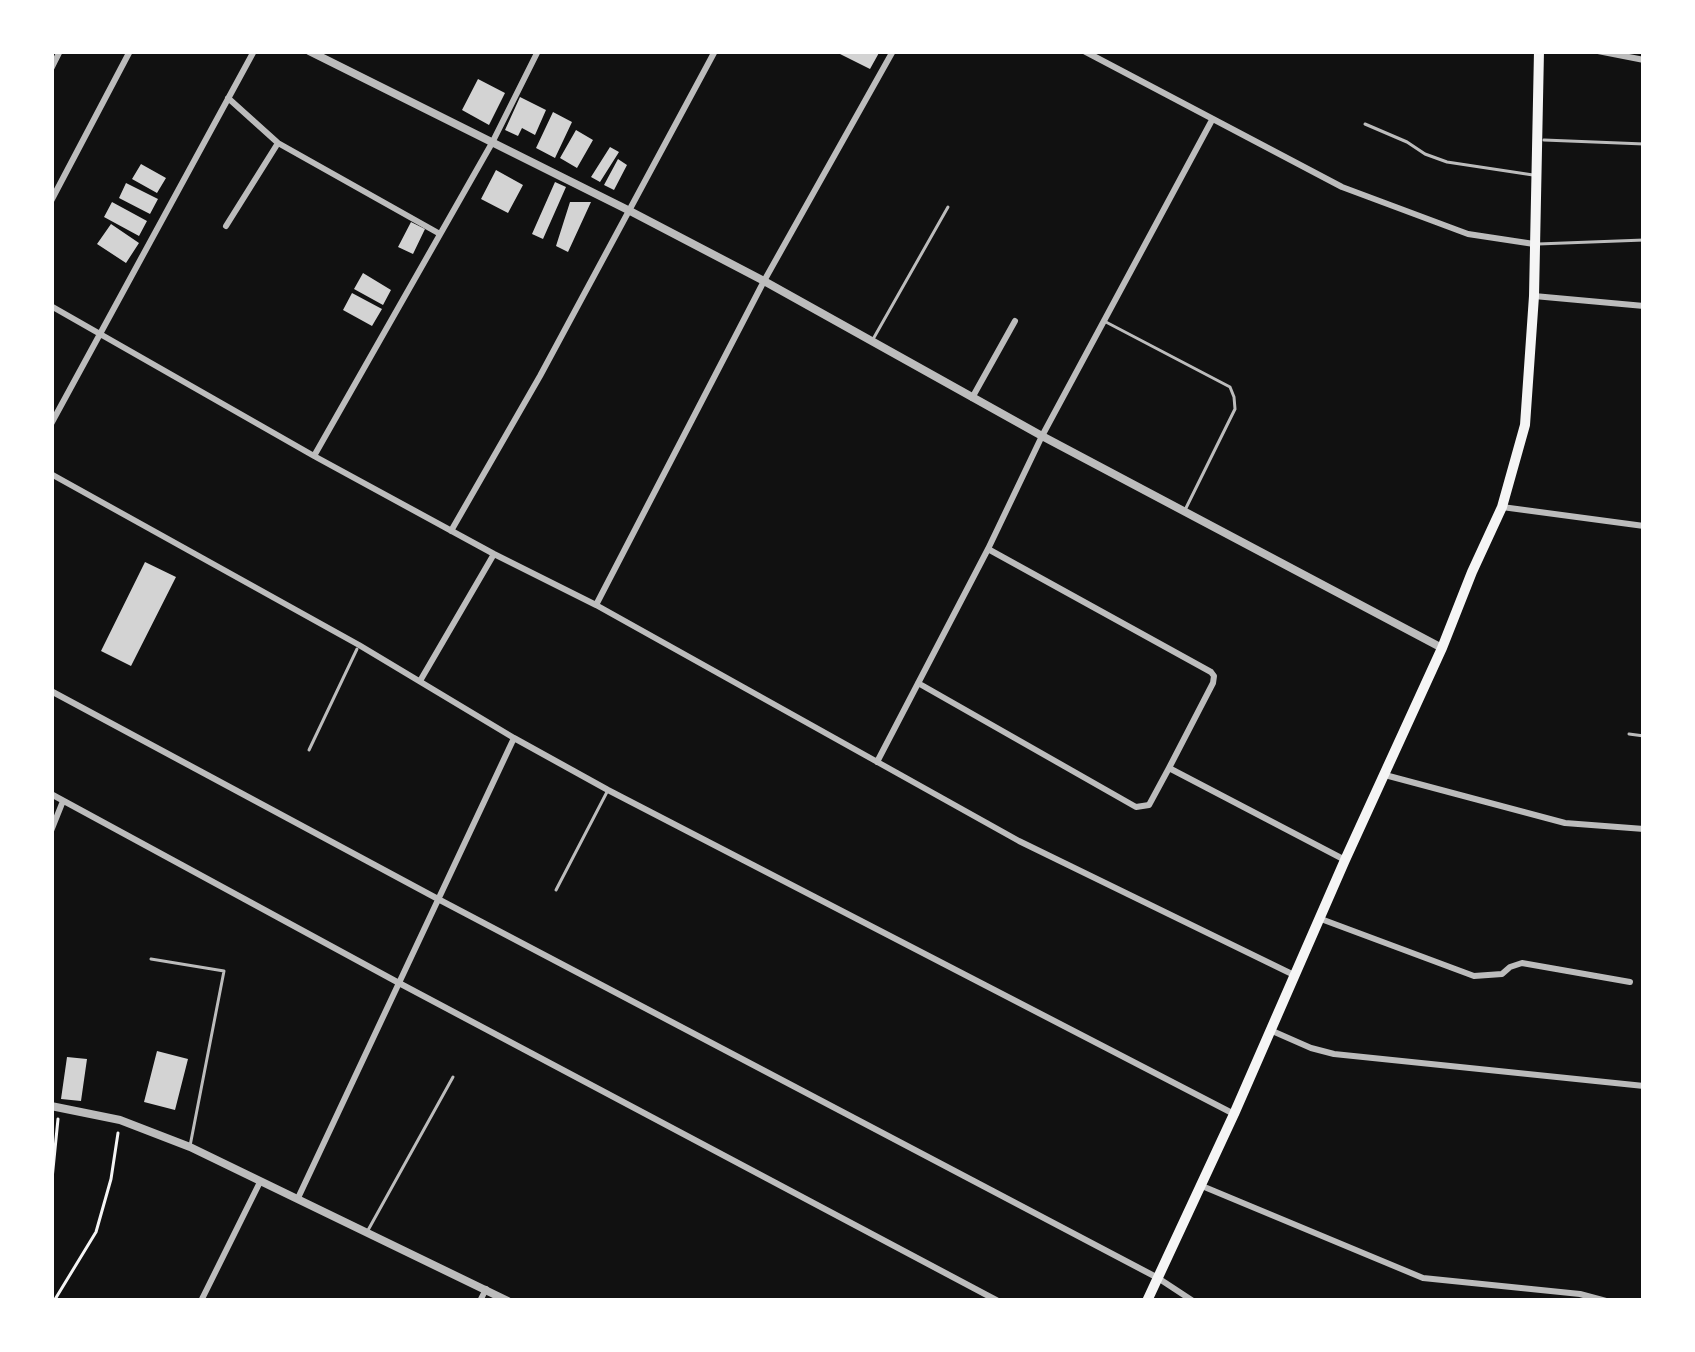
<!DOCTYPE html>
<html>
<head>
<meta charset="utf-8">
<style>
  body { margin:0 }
  #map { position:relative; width:1695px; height:1352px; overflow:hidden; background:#111; font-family:"Exo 2",sans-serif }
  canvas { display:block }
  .frame { position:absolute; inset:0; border:54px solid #fff; pointer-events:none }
</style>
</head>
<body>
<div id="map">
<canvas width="1695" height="1352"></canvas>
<div class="frame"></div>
</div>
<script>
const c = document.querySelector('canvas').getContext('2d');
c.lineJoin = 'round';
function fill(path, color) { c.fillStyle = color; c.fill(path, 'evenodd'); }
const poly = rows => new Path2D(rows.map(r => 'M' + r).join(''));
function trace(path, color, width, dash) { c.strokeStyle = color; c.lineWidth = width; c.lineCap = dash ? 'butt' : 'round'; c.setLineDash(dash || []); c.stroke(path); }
const building = poly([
  [834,51,880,51,870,69],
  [478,79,505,93,489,125,462,110],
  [520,97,546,110,535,135,522,128,518,136,505,130],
  [553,112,572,122,555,158,536,148],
  [576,130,593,140,577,168,560,158],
  [610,147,619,152,600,182,591,177],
  [618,159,627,165,614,190,604,185],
  [141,164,166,178,157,193,132,179],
  [496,170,523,185,508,213,481,199],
  [555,182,566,187,543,239,532,234],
  [126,183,158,199,150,214,119,198],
  [112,202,147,221,139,236,104,217],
  [570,202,591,202,568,252,556,246],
  [411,222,425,229,413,254,398,247],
  [111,224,139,243,126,263,97,244],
  [363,273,391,290,383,305,354,289],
  [352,293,382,309,372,326,343,310],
  [145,562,176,577,131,666,101,651],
  [157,1051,188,1059,175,1110,144,1102],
  [67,1057,87,1059,81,1101,61,1099]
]);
const path = poly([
  [51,1189,58,1119],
  [54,1301,96,1232,111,1179,118,1133]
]);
const service = poly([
  [1365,124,1407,142,1425,154,1447,162,1533,175],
  [1544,140,1644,144],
  [1538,244,1644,240],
  [1104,321,1230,387,1234,397,1235,409,1185,510],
  [872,341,948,207],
  [1629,734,1644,736],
  [309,750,357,649],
  [556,890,608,790],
  [151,959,224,971,190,1146],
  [367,1232,453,1077]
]);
const minor = poly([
  [1084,51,1342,187,1468,234,1534,244],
  [1598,51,1644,60],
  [51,69,60,51],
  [228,98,278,143,440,234],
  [51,201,130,51],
  [226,226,278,143],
  [1534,296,1644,306],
  [51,306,314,456,494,554,596,605,1019,841,1294,975],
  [972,398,1015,321],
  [51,424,254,51],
  [314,456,492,143,538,51],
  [51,474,359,645,514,738,608,790,1234,1114],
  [1502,507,1644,526],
  [451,531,540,376,715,51],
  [596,605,764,281,893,51],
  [420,681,494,554],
  [918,683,1136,807,1149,805,1169,768,1213,683,1214,676,1211,672,988,549],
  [51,691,438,899,1158,1278,1193,1301],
  [877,762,988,549,1042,436,1212,120],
  [1169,768,1345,860],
  [1385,775,1565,823,1644,829],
  [51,794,399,983,998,1301],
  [51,831,63,801],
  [1321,919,1474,976,1502,974,1510,967,1522,963,1630,982],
  [1270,1030,1311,1048,1334,1054,1644,1086],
  [1202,1186,1423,1278,1580,1294,1606,1301],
  [298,1198,514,738],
  [201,1301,260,1182],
  [480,1301,486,1289]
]);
const tertiary = poly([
  [309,51,630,211,764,281,1042,436,1442,648],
  [51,1106,120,1120,190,1147,508,1301]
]);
const primary = poly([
  [1147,1301,1234,1114,1345,860,1442,648,1472,572,1502,507,1525,425,1534,296,1539,51]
]);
fill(building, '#d3d3d3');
trace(path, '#f5f5f5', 3);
trace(service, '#bcbcbc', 3);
trace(minor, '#bcbcbc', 6);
trace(tertiary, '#bcbcbc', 8);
trace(primary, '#f5f5f5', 10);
</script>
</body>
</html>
